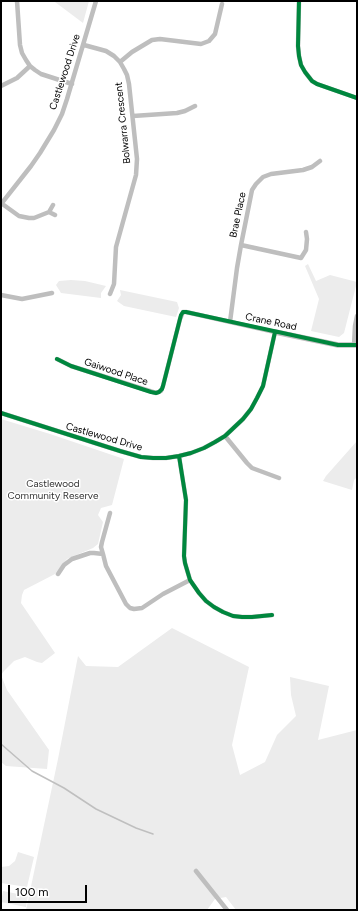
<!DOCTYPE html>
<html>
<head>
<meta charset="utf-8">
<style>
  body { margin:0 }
  #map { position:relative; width:358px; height:911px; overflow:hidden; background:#fff; font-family:Figtree,sans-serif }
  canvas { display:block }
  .frame { position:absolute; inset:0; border:2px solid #000; pointer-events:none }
  .scale { position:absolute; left:8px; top:885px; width:79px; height:18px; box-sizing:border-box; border:2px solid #000; border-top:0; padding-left:5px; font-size:12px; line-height:14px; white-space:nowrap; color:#000; -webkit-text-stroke:3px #fff; paint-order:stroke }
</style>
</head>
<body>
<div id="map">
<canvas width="358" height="911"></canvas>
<div class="frame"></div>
<div class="scale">100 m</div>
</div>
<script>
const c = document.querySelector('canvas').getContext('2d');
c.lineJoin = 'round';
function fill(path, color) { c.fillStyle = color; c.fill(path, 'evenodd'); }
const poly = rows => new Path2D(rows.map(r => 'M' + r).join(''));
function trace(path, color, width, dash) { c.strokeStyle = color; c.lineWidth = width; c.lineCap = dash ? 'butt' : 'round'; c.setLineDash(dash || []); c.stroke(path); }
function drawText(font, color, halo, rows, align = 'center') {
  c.font = font + ' Figtree,sans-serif'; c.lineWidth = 3; c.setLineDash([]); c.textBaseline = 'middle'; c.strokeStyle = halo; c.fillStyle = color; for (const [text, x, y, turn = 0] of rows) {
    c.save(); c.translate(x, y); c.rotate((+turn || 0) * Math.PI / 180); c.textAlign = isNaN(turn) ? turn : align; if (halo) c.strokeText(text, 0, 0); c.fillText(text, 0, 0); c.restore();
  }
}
const green = poly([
  [56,1,89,1,83,23,55,2],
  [308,264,316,281,330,275,357,282,344,333,339,337,311,331,319,299,305,266],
  [71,280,85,281,106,286,101,293,101,298,61,293,56,285,59,281],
  [120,290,177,302,179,308,176,317,124,306,117,301,121,295],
  [1,419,50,434,124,459,112,505,101,508,98,515,103,522,98,544,93,548,67,559,55,574,24,590,22,595,21,603,55,653,42,663,37,662,25,657,14,661,4,671,1,675,7,690,49,750,47,769,6,766,1,762],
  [357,441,357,477,354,480,352,490,323,481,326,476],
  [172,628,249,667,232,745,240,775,265,762,277,735,296,716,291,695,290,677,329,686,318,740,357,730,357,910,236,910,226,897,215,899,207,910,26,910,58,759,78,656,86,666,118,667],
  [18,852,34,857,27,887,1,883,1,867,9,866,15,861],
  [3,891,28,896,26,907,1,902]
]);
const stream = poly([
  [1,744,32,771,64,788,96,809,136,828,153,834]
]);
const minor = poly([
  [17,1,20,45,22,53,26,60,30,66,35,70,41,74,72,84],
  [299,1,298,46,299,56,301,65,305,72,312,81,317,84,357,98],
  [84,45,106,51,114,56,120,62,124,69,127,75,129,84,137,159,136,175,116,247,114,284,110,294],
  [120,62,132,52,152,40,160,39,201,44,209,41,215,34,222,4],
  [1,86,17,78,30,66],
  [133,116,177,113,185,111,195,106],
  [1,203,19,216,29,218,34,218,49,212,53,205],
  [1,204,31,166,40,153,54,130,62,114,67,99,96,1],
  [49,212,55,215],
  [241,245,301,258,306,250,307,239,306,232],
  [1,295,22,299,52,293],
  [230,322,237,268,241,245,252,190,256,184,263,177,271,174,303,170,312,167,320,161],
  [354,345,355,326,357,316],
  [1,413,120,451,141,457,153,458,166,458,179,456,191,453,204,448,215,442,225,436,243,419,251,409,257,398,263,386,275,332,186,312,183,312,180,319,163,386,161,391,156,393,71,366,57,359],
  [225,436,247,463,252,468,279,478],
  [179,456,186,500,184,556,185,563,190,580,199,593,206,601,214,607,223,612,233,616,242,617,252,617,272,615],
  [110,513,102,542,101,547,103,554,106,566,126,604,130,608,134,609,142,608,163,594,190,580],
  [58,574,64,565,72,559,90,553,94,553,103,554],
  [196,871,227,910]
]);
const tertiary = poly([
  [275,332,338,345,357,345]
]);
const cycleway = poly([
  [299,1,298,46,299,56,301,65,305,72,312,81,317,84,357,98],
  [57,359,71,366,151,392,156,393,159,392,162,389,163,386,181,315,183,312,186,312,338,345,357,345],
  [1,413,120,451,141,457,153,458,166,458,179,456,191,453,204,448,215,442,225,436,243,419,251,409,257,398,263,386,275,332],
  [179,456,186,500,184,556,185,563,190,580,199,593,206,601,214,607,223,612,233,616,242,617,252,617,272,615]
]);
const streetNames = [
  ["Castlewood Drive",65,72,-72],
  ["Bolwarra Crescent",123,123,-96],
  ["Brae Place",238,215,-78],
  ["Crane Road",271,322,12],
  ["Gaiwood Place",116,372,18],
  ["Castlewood Drive",104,437,16]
];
const parkNames = [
  ["Castlewood",53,484],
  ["Community Reserve",53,496]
];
fill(green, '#ececec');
trace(stream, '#bfbfbf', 1.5);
trace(minor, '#bebebe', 4.5);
trace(tertiary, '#bebebe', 5.5);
trace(cycleway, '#00873e', 4);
drawText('10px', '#000', '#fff', streetNames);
drawText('10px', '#333', '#fff', parkNames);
</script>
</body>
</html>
